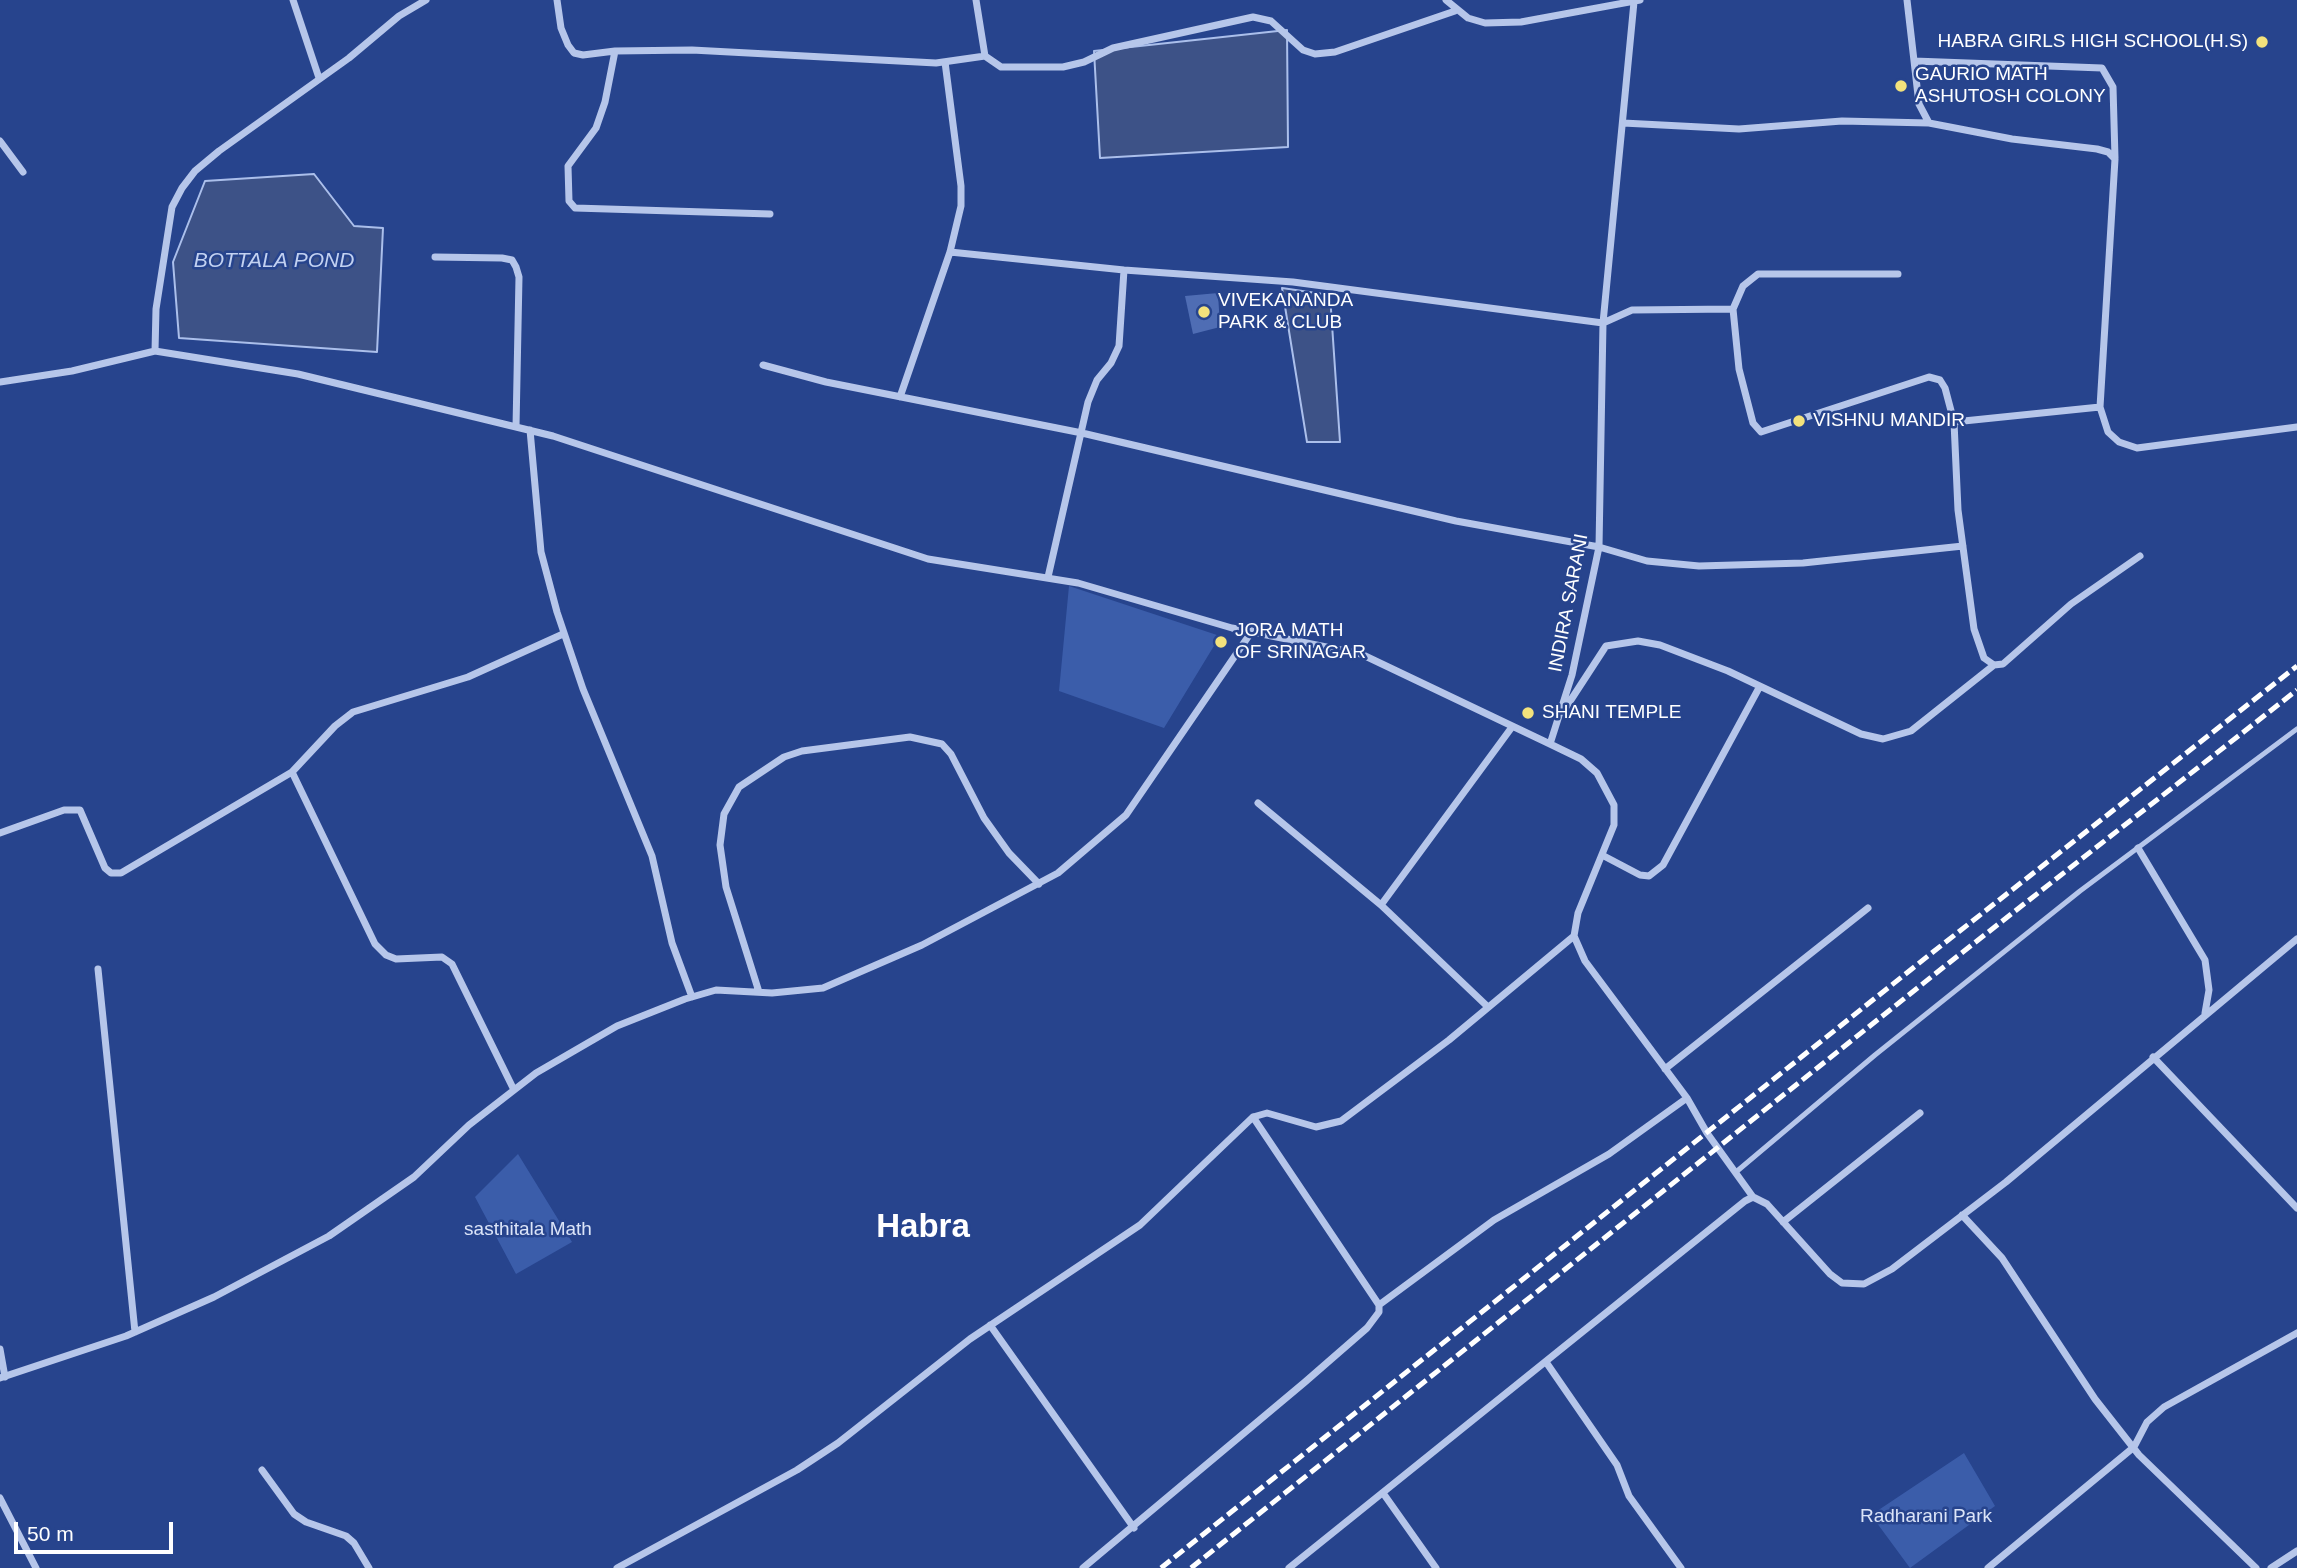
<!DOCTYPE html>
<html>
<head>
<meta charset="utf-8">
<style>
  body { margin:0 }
  #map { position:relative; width:2297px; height:1568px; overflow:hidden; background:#27448d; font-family:Helvetica,sans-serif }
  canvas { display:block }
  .scale { position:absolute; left:14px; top:1522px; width:159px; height:32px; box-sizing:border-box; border:4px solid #fff; border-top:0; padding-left:9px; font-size:21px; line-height:24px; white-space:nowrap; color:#fff; -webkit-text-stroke:5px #27448d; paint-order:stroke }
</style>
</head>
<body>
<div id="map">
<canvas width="2297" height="1568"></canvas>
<div class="scale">50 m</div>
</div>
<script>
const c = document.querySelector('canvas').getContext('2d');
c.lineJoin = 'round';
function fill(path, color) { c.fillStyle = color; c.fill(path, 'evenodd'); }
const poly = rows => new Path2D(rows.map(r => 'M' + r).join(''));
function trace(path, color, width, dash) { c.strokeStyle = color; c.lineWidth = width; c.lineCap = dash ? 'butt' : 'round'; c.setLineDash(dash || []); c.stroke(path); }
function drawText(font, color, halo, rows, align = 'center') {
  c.font = font + ' Helvetica,sans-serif'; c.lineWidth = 5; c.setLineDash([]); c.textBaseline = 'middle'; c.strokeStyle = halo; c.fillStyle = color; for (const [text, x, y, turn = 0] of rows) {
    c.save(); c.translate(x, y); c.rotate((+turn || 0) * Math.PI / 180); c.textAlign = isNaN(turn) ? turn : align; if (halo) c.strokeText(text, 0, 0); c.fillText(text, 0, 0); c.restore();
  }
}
const green = poly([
  [1069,586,1220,636,1164,728,1059,691],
  [518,1154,572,1242,516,1274,475,1197],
  [1964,1453,1995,1506,1910,1568,1871,1515]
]);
const water = poly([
  [1287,30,1288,147,1100,158,1094,51,1287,30],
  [314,174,354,226,383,228,377,352,179,338,173,262,205,181,314,174],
  [1282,288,1330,295,1340,442,1307,442,1282,288]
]);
const building = poly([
  [1218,293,1220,327,1193,334,1185,296]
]);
const service = poly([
  [1736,1172,1875,1055,2080,891,2297,729]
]);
const minor = poly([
  [293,0,319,78],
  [426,0,399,16,349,58,219,151,195,171,182,188,172,207,156,309,155,351,298,374,553,436,928,559,1078,583,1232,628,1361,654,1550,744],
  [557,0,561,28,568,45,574,53,583,55,615,51,692,50,936,63,985,56],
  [976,0,985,56,1001,67,1063,67,1084,62,1113,48,1253,17,1271,21,1303,50,1315,54,1335,52,1455,11],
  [1446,0,1468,18,1485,23,1521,22,1640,0],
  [1907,0,1919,104,1929,123,2012,139,2097,149,2108,152,2115,159,2100,407],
  [1634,2,1603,323,1599,547,1572,675,1550,744,1581,759,1597,773,1614,805,1614,825,1578,913,1574,936,1585,961,1687,1098,1707,1133,1753,1197],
  [615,51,605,102,596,128,568,166,569,201,575,208,770,214],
  [1914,61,2102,68,2113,87,2115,158],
  [1623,123,1739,129,1842,121,1929,123],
  [0,141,23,172],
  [950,252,1124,270,1293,282,1603,323],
  [435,257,502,258,512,260,516,267,519,277,516,427],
  [1733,309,1743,286,1758,274,1898,274],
  [1603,323,1632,310,1733,309,1739,369,1753,423,1761,432,1929,377,1940,380,1945,388,1954,422,2100,407,2108,432,2119,442,2137,448,2297,427],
  [763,365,826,382,1082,433,1456,521,1599,547,1647,561,1699,566,1803,563,1963,546],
  [0,382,72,371,155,351],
  [900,397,950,252,961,206,961,186,945,62],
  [1954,422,1958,510,1974,629,1984,658,1994,665,2003,664,2071,604,2140,556],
  [530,430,541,552,557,612,583,689,652,856,672,943,692,997],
  [1048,577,1088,402,1097,380,1111,363,1119,346,1124,270],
  [1563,712,1606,646,1638,641,1660,645,1728,671,1861,734,1883,739,1911,731,1994,665],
  [292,772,375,944,386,955,396,959,442,957,452,964,514,1090],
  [1258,803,1381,905,1488,1007],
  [0,833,64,810,80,810,105,868,111,873,121,873,292,772,335,726,353,712,468,677,563,634],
  [2138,848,2205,960,2209,990,2205,1013],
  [1602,855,1640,875,1649,876,1663,865,1760,686],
  [1381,905,1512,727],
  [98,969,135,1332],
  [759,992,726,887,720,845,724,814,739,787,784,757,802,751,910,737,942,744,951,754,984,818,1009,853,1039,884],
  [2153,1057,2297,1208],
  [1665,1069,1868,908],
  [1962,1215,2002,1258,2095,1399,2139,1455,2256,1568],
  [1783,1222,1920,1113],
  [1379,1305,1494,1220,1609,1154,1687,1098],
  [990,1325,1134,1528],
  [0,1349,5,1377],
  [1546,1362,1617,1465,1629,1496,1681,1568],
  [0,1378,126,1336,214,1297,329,1236,414,1177,469,1125,536,1073,617,1026,685,999,716,990,772,993,823,988,922,945,1058,873,1126,815,1252,631],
  [262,1470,294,1514,306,1522,346,1536,354,1543,369,1568],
  [1383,1493,1436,1568],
  [0,1498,36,1568],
  [617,1568,797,1470,838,1443,970,1339,1140,1225,1253,1117,1267,1113,1316,1127,1341,1121,1449,1040,1574,936],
  [1083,1568,1305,1382,1367,1328,1379,1312,1379,1305,1253,1117],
  [1289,1568,1745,1201,1753,1197,1767,1204,1830,1274,1842,1283,1864,1284,1892,1269,2006,1182,2297,939],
  [1988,1568,2134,1447,2147,1422,2164,1407,2297,1333],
  [2271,1568,2297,1551]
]);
const rail = poly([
  [1161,1568,1933,952,2297,666],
  [1191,1568,1945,966,2297,690]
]);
const markers = [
  [2262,42,7,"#f3e27c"],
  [1901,86,7,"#f3e27c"],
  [1204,312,7,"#f3e27c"],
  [1799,421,7,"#f3e27c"],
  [1221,642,7,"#f3e27c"],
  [1528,713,7,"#f3e27c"]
];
const poiNames = [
  ["HABRA GIRLS HIGH SCHOOL(H.S)",2248,42,"right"],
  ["GAURIO MATH",1915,75],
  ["ASHUTOSH COLONY",1915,97],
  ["VIVEKANANDA",1218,301],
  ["PARK & CLUB",1218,323],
  ["VISHNU MANDIR",1813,421],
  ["JORA MATH",1235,631],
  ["OF SRINAGAR",1235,653],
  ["SHANI TEMPLE",1542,713]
];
const streetNames = [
  ["INDIRA SARANI",1569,603,-79]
];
const parkNames = [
  ["sasthitala Math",528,1230],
  ["Radharani Park",1926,1517]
];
const waterNames = [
  ["BOTTALA POND",274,261]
];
const townNames = [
  ["Habra",923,1228]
];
fill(green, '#3b5daa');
fill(water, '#3d5287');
trace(water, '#abbfeb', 2);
fill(building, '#4f6db4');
trace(service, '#b6c6ea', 5);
trace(minor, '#b6c6ea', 7);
trace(rail, '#fff', 5, [12, 5]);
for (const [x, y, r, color] of markers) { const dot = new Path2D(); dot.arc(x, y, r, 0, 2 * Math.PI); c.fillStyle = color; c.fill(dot); trace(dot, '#27448d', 2.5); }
drawText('19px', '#fff', '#27448d', poiNames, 'left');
drawText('19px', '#fff', '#27448d', streetNames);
drawText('19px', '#dbe4f8', '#27448d', parkNames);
drawText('italic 21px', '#c2d1f1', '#27448d', waterNames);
drawText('bold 33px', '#fff', '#27448d', townNames);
</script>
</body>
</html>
